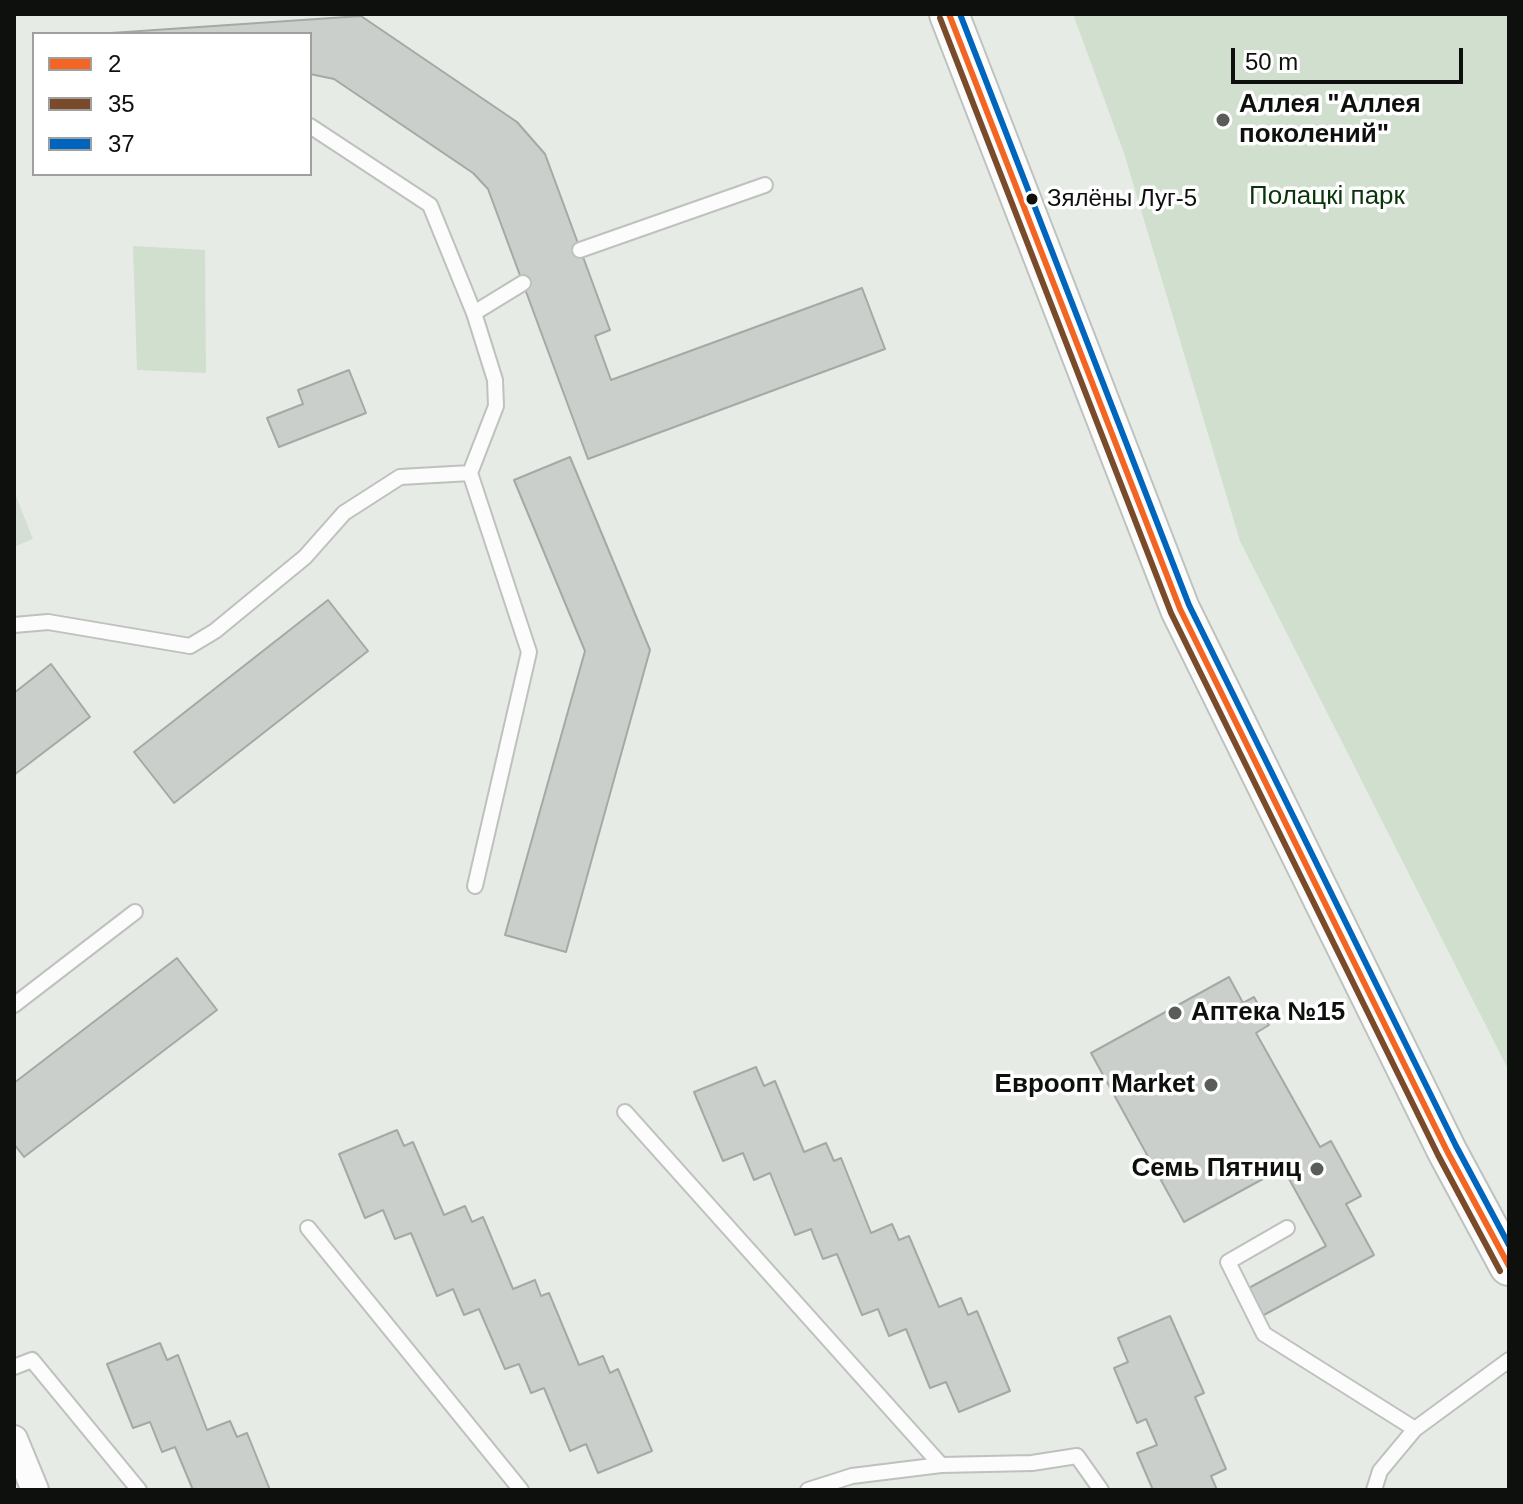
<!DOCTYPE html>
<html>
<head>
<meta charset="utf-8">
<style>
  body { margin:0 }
  #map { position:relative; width:1523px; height:1504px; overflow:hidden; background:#e6ebe5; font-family:Arial,sans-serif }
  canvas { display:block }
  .frame { position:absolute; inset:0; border:16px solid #0d100d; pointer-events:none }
  .legend { position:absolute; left:32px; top:32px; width:280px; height:144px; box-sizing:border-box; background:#fff; border:2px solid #9e9f9e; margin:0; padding:10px 14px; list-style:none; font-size:24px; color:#0d100d }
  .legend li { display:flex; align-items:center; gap:16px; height:40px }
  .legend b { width:40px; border:2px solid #9e9f9e }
  .scale { position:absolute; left:1231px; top:48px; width:232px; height:36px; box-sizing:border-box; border:4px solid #0d100d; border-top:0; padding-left:10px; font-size:24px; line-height:28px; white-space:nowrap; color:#0d100d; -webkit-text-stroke:6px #fff; paint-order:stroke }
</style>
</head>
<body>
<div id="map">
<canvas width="1523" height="1504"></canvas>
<div class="frame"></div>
<ul class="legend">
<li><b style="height:10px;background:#f26522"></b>2</li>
<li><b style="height:10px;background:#7a4b2a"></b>35</li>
<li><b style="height:10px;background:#0065bd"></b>37</li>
</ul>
<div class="scale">50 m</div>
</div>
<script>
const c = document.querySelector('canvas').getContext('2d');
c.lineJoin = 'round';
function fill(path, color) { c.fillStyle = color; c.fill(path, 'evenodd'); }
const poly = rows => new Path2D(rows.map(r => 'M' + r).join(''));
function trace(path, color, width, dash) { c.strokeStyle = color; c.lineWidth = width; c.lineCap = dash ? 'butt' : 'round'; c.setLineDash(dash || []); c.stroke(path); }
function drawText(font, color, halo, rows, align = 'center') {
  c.font = font + ' Arial,sans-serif'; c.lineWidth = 7; c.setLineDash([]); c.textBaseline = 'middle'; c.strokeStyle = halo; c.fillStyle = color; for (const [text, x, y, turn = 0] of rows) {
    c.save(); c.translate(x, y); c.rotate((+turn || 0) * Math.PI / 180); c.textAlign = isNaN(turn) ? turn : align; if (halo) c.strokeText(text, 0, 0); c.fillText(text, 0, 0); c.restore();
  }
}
const built = poly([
  [14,491,33,539,14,547]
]);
const green = poly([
  [1073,14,1509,14,1509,1071,1240,541,1124,153],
  [133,246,205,250,206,373,137,370]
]);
const building = poly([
  [361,16,517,122,545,154,610,330,595,336,611,380,862,288,885,349,588,459,488,189,473,173,334,79,310,74,310,34,96,34,361,16],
  [349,370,366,413,279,447,267,418,303,404,298,390,349,370],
  [570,457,650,650,566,952,505,935,585,651,514,480,570,457],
  [328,600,368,651,174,803,134,752,328,600],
  [51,664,90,717,14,775,14,693,51,664],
  [177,958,217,1010,24,1157,14,1144,14,1083,177,958],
  [1229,977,1243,1003,1254,997,1269,1025,1256,1033,1320,1147,1331,1141,1361,1196,1346,1204,1374,1255,1262,1316,1247,1289,1326,1246,1283,1168,1184,1222,1091,1053,1229,977],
  [756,1067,764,1086,775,1081,804,1152,826,1143,834,1161,841,1158,871,1233,892,1224,899,1240,909,1236,939,1307,961,1298,968,1315,977,1311,1010,1391,959,1412,946,1382,930,1388,906,1329,889,1336,878,1309,862,1315,837,1254,823,1259,811,1229,795,1235,770,1173,754,1180,743,1153,723,1161,694,1092,756,1067],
  [397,1130,404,1146,413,1142,444,1215,465,1206,472,1222,483,1217,513,1289,535,1280,541,1296,549,1293,579,1365,603,1356,610,1373,618,1369,652,1451,598,1473,586,1444,570,1451,544,1388,531,1393,519,1364,505,1369,479,1309,464,1315,453,1289,437,1296,411,1233,395,1239,383,1210,365,1218,339,1154,397,1130],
  [1170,1316,1204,1393,1195,1397,1226,1469,1211,1476,1217,1490,1153,1490,1137,1453,1157,1445,1146,1419,1137,1423,1114,1368,1128,1362,1118,1338,1170,1316],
  [160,1343,167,1360,178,1355,207,1430,230,1421,237,1437,247,1433,270,1490,193,1490,175,1447,162,1452,150,1422,133,1428,107,1364,160,1343]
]);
const lane = poly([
  [310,126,430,205,474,313],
  [580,250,765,185],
  [14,625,48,622,190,646,215,631,305,557,344,513,400,477,470,473],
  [475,886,529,652,470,473,496,406,495,380,474,313,523,283],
  [14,1005,135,912],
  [625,1112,941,1465],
  [308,1228,521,1490],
  [1287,1228,1228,1262,1264,1334,1415,1429],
  [14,1367,32,1360,139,1490],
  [808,1490,852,1476,941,1465,1032,1463,1077,1456,1101,1490],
  [1374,1490,1380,1471,1415,1429,1509,1360]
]);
const street = poly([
  [14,1439,35,1490]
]);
const secondary = poly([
  [949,14,1180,609,1447,1151,1509,1266]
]);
const bus1 = poly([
  [949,14,1180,609,1447,1151,1509,1266]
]);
const bus2 = poly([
  [940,18,1171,613,1438,1155,1500,1271]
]);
const bus3 = poly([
  [960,14,1189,605,1456,1146,1509,1245]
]);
const markers = [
  [1223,120,8,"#595d59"],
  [1032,199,7,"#0d100d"],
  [1175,1013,8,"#595d59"],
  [1211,1085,8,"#595d59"],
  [1317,1169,8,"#595d59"]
];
const busNames = [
  ["Зялёны Луг-5",1047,199]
];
const poiNames = [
  ["Аллея \"Аллея",1239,105],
  ["поколений\"",1239,135],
  ["Аптека №15",1191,1013],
  ["Евроопт Market",1195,1085,"right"],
  ["Семь Пятниц",1301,1169,"right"]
];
const parkNames = [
  ["Полацкі парк",1327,197]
];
fill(built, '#d5ded4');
fill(green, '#d1dfce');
fill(building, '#cbcfcb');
trace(building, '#a5a9a5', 2);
trace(lane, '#bec1bd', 18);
trace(street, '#bec1bd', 30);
trace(secondary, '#bec1bd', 42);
trace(lane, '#fbfcfb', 14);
trace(street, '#fbfcfb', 26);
trace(secondary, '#fbfcfb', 38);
trace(bus1, '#f26522', 6);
trace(bus2, '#7a4b2a', 6);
trace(bus3, '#0065bd', 6);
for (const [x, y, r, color] of markers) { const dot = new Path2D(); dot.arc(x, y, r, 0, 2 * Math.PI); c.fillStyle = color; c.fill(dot); trace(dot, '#fff', 3); }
drawText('24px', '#0d100d', '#fff', busNames, 'left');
drawText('bold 26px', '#0d100d', '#fff', poiNames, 'left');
drawText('26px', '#093508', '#fff', parkNames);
</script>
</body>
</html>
